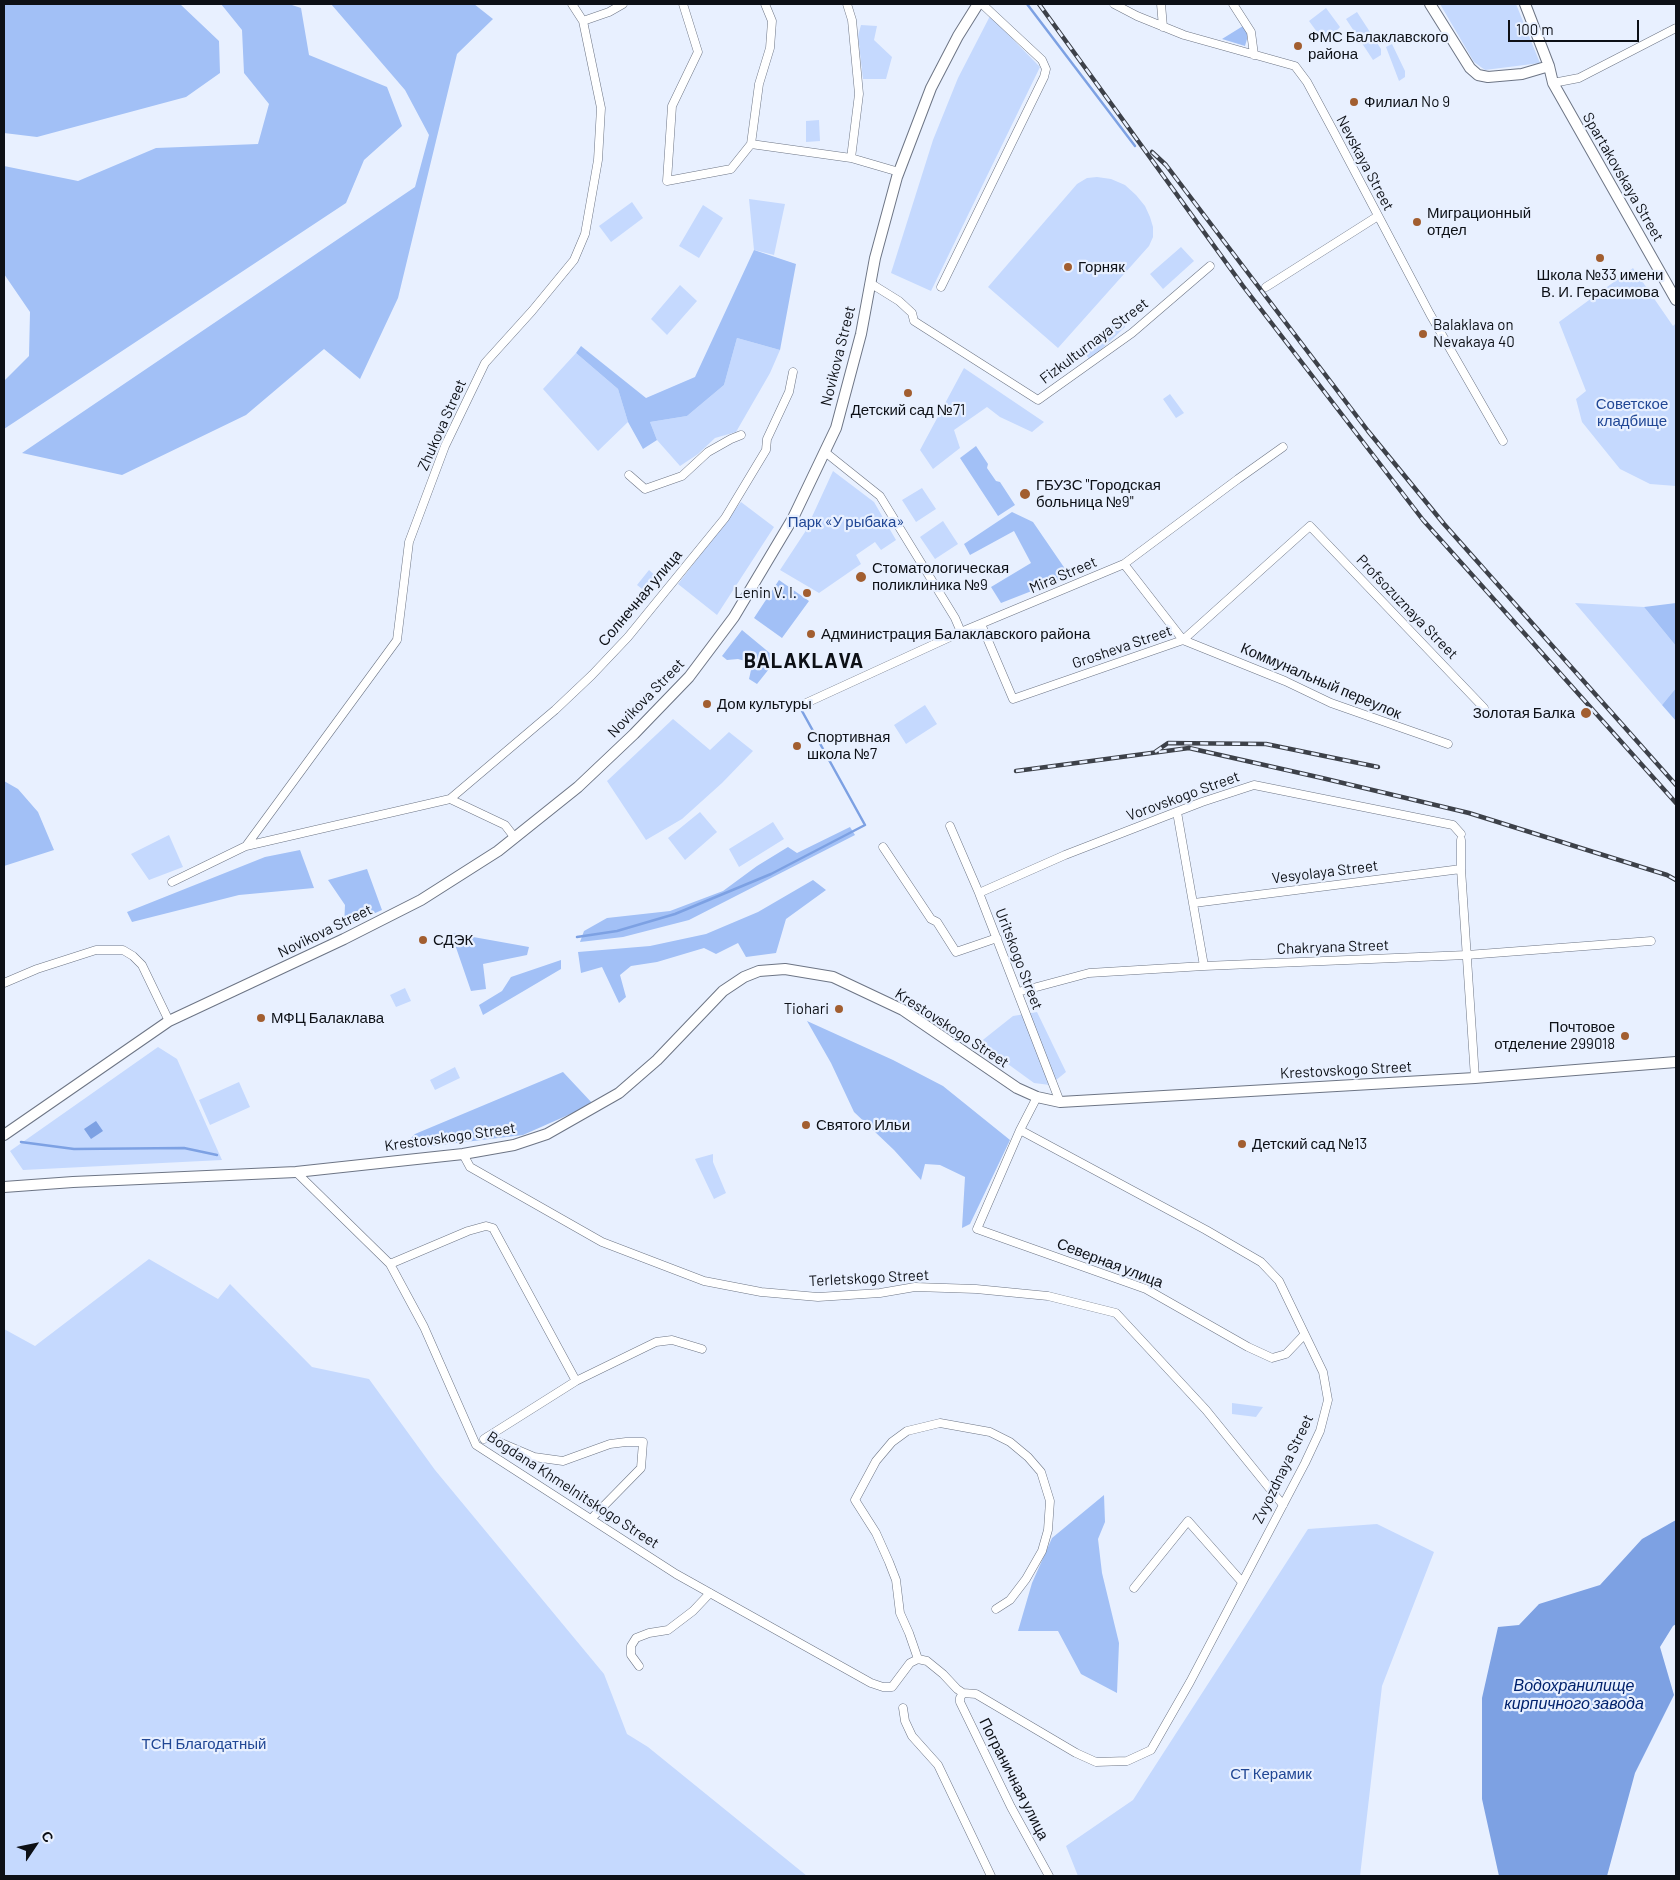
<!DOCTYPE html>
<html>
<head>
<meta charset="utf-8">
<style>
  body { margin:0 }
  #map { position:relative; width:1680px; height:1880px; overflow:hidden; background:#e8f0ff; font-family:Barlow,sans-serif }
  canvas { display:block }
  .frame { position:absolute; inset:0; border:5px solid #0d1016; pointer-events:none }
  .north { position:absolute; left:10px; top:1820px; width:50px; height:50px; -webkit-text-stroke:4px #e8f0ff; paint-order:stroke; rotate:56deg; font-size:14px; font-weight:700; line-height:20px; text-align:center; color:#0d1016 }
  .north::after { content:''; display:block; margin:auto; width:18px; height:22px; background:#0d1016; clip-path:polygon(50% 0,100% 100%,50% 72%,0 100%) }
  .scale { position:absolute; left:1508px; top:20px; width:131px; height:22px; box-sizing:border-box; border:2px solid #0d1016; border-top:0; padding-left:6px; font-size:15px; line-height:18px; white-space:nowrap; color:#0d1016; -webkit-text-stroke:4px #e8f0ff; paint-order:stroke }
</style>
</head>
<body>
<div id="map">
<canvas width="1680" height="1880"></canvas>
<div class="frame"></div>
<div class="north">С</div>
<div class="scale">100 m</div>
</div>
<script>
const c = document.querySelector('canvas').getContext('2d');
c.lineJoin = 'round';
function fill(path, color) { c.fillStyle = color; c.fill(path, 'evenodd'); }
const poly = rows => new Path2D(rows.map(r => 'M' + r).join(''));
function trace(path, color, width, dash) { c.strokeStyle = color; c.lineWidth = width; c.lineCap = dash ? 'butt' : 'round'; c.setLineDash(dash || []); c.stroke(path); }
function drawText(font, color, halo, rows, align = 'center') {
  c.font = font + ' Barlow,sans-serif'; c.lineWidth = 4.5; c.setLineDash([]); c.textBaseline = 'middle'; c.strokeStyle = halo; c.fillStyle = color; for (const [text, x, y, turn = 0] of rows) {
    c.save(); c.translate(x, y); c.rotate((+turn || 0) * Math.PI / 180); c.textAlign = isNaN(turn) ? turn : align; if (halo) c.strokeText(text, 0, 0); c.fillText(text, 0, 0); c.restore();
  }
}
const green = poly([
  [1440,4,1516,4,1540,63,1485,70,1474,62],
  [1326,8,1340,27,1333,35,1317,32,1309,21],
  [1357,12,1381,49,1381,55,1373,60,1346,19],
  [990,16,1040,67,931,291,891,273,933,140,958,78],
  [861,25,877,26,874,40,892,57,886,79,863,79,858,36],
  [1392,44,1405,71,1405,77,1399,81,1386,47],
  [819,120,820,141,806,142,806,121],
  [1097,177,1111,179,1125,185,1136,195,1145,206,1150,217,1153,227,1153,237,1149,246,1058,348,988,287,1077,184,1087,178],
  [749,199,785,204,774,255,754,250],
  [632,202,643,218,611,242,599,226],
  [703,205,723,218,699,258,679,246],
  [1181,247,1194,261,1163,289,1150,274],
  [1633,268,1673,326,1676,323,1676,486,1650,484,1620,469,1582,422,1576,399,1586,391,1559,322],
  [680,285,697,301,667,335,651,319],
  [1120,318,1125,327,1090,360,1084,352],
  [737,338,780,350,770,373,736,432,715,438,698,454,680,466,657,440,650,422,687,416,724,385],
  [576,353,618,389,628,422,598,451,543,389],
  [964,368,1044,422,1032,432,1000,417,987,407,954,430,960,448,933,469,920,450],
  [1170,394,1184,413,1176,418,1163,399],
  [833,471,874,502,896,540,881,550,875,542,856,555,861,564,819,593,780,570,805,532],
  [922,488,936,509,916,522,902,500],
  [741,502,774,527,717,615,678,584],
  [943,521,958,544,935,559,920,537],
  [649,570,658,578,646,592,637,585],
  [1575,603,1644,607,1676,646,1676,688,1662,705],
  [925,705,937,724,906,744,894,725],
  [673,719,710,750,729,732,753,751,722,783,682,819,646,840,607,781],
  [700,812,717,832,685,860,668,838],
  [773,822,784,839,739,867,729,849],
  [169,835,183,867,149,880,131,854],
  [405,988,411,1001,396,1007,390,995],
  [1037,1012,1066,1072,1050,1085,1034,1083,979,1043,1013,1016],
  [158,1047,177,1059,222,1160,23,1170,10,1151],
  [455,1067,460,1078,435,1090,430,1080],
  [239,1082,250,1107,210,1125,199,1100],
  [713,1154,713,1162,726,1193,714,1199,695,1159],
  [149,1259,218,1299,230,1284,312,1367,369,1379,435,1470,604,1674,627,1734,648,1747,807,1876,4,1876,4,1329,35,1346],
  [1232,1403,1263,1407,1256,1417,1232,1414],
  [1377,1524,1434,1552,1382,1686,1360,1876,1078,1876,1066,1846,1133,1800,1308,1529]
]);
const forest = poly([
  [4,4,180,4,219,41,220,73,186,97,37,137,4,133],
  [221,4,289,4,301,8,309,55,387,87,402,126,364,160,346,203,4,429,4,381,29,356,30,312,4,274,4,166,78,181,156,148,258,144,269,104,244,73,242,30],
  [331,4,474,4,493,19,457,54,398,298,360,379,324,349,246,415,122,475,22,453,415,187,429,135,405,90],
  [1243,26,1249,32,1245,46,1222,39],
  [754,250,796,264,780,350,737,338,724,385,687,416,650,422,657,440,643,449,628,422,618,389,576,353,581,346,646,398,695,377],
  [976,446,988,464,987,468,996,481,1000,482,1015,505,998,516,960,458],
  [1012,512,1033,522,1070,576,1001,603,991,587,1031,563,1014,531,970,555,964,544],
  [779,580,809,601,782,638,754,618],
  [1676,603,1676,646,1644,607],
  [742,630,777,659,757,684,749,679,751,670,745,661,738,659,727,660,722,656],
  [1676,688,1676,721,1662,705],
  [4,781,18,789,38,812,54,850,4,866],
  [850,827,855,835,689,920,623,937,580,942,584,931,607,918,670,911,723,891,757,866,788,847,797,853],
  [300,850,314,888,239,895,132,922,127,912,265,857],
  [367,869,382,910,344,927,345,905,328,880],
  [813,880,826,890,786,919,776,953,746,957,738,943,716,954,704,948,657,962,631,966,620,975,626,997,619,1003,602,967,581,973,578,952,650,946,706,934,758,912],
  [451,933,529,947,527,955,483,964,486,989,471,991],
  [561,960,561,969,483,1015,479,1005,502,991,511,977],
  [807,1021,893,1060,943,1086,1010,1140,970,1224,962,1228,965,1177,940,1165,925,1164,921,1180,894,1150,854,1112,831,1063],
  [563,1072,593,1104,523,1135,399,1150,415,1134],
  [1104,1495,1105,1522,1098,1539,1102,1573,1119,1643,1117,1693,1081,1674,1058,1631,1018,1631,1032,1583,1052,1538]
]);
const water = poly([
  [96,1121,103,1131,91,1139,84,1129],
  [1676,1520,1676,1624,1673,1626,1660,1647,1674,1695,1635,1773,1607,1876,1499,1876,1482,1799,1482,1698,1498,1627,1519,1625,1539,1604,1600,1585,1642,1539]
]);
const stream = poly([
  [1027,4,1135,146],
  [577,937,617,931,675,914,771,874,865,825,802,711],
  [21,1142,74,1149,184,1148,217,1155]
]);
const street = poly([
  [683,4,698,52,672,106,667,181,731,169,751,144,759,84,770,48,772,21,765,4],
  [847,4,852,20,859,94,851,158],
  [1114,4,1137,16,1184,35,1295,66,1307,82,1335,134,1430,314,1503,441],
  [1161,4,1163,27],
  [1233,4,1251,32,1254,55],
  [583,21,609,12,623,4],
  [1553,83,1579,78,1676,28],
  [751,144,851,158,899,172],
  [870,283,899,301,912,313,914,321,1038,400,1132,333,1210,266],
  [941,287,1044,77,1046,69,1042,60,982,4],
  [1266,287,1378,216],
  [825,452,880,496,955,618,961,632],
  [629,475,645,489,682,476,708,452,731,439,741,435],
  [1124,564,1183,640,1285,681,1331,703,1448,744],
  [981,624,1013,699,1183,640,1310,526,1484,708],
  [804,704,961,632,1124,564,1238,479,1283,447],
  [450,799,555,710,592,675,628,637,725,518,766,450,767,439,789,392,793,372],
  [1177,812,1204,966],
  [950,826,979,893,1060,1102],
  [1461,840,1461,869,1475,1078],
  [246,846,397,640,409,542,445,446,485,363,532,311,574,260,585,234,598,160,601,108,583,21,572,4],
  [883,847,931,919,937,922,956,952,997,938],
  [172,882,246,846,450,799,505,825,515,838],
  [979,893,1065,855,1202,802,1254,785,1453,825,1461,834],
  [1194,903,1461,869],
  [4,983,37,969,96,950,123,950,133,956,142,965,169,1021],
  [1018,992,1089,973,1204,966,1467,955,1651,941],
  [1020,1130,977,1229,1146,1289,1248,1347,1272,1358,1286,1354,1304,1335],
  [463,1154,470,1167,602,1242,704,1281,761,1292,818,1297,880,1293,915,1287,976,1289,1048,1296,1116,1313,1206,1410,1283,1505],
  [296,1172,390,1264,424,1327,476,1445,676,1574,871,1683,883,1687,892,1687,910,1663,918,1659,927,1661,943,1674,957,1689,963,1693,976,1694,1076,1753,1096,1762,1127,1761,1151,1750,1190,1682,1305,1463,1320,1431,1328,1400,1323,1372,1279,1281,1261,1262,1206,1230,1020,1130,1037,1097],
  [390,1264,468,1231,486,1226,493,1228,576,1381],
  [487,1437,534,1457,563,1461,610,1444,626,1442,643,1442,641,1468,591,1519],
  [484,1439,576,1381,656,1342,672,1340,702,1349],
  [1134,1588,1188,1521,1242,1582],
  [918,1659,909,1633,900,1613,896,1580,889,1562,876,1533,855,1500,876,1461,892,1442,907,1431,940,1423,990,1432,1010,1442,1028,1457,1041,1472,1050,1501,1048,1530,1042,1551,1026,1579,1010,1600,996,1609],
  [639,1666,631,1655,631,1646,636,1638,649,1633,668,1630,693,1611,710,1593],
  [963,1693,960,1698,960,1702,1011,1807,1049,1876],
  [903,1708,905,1721,912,1736,938,1765,991,1876]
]);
const secondary = poly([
  [1430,4,1470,68,1478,75,1488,77,1522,74,1549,66],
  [1525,4,1549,66,1553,83,1676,300],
  [4,1135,169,1021,344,939,421,900,498,851,578,787,634,734,689,677,734,617,793,518,836,428,861,334,875,258,897,177,931,88,958,36,978,4],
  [4,1187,73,1182,296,1172,463,1154,514,1145,547,1134,619,1093,657,1060,723,991,744,977,759,971,785,969,833,977,903,1010,1017,1088,1037,1097,1060,1102,1475,1078,1676,1062]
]);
const rail = poly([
  [1039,4,1243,286,1423,520,1676,803],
  [1152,152,1166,165,1368,431,1444,524,1676,785],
  [1155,752,1168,743,1266,744,1378,767],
  [1016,771,1189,748,1322,778,1469,813,1667,875,1676,880]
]);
const markers = [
  [1298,46,5,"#a25e30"],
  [1354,102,5,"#a25e30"],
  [1417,222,5,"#a25e30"],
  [1600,258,5,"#a25e30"],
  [1068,267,5,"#a25e30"],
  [1423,334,5,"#a25e30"],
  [908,393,5,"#a25e30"],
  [1025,494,6,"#a25e30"],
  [861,577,6,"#a25e30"],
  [807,593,5,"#a25e30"],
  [811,634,5,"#a25e30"],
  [707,704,5,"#a25e30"],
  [1586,713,6,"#a25e30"],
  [797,746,5,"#a25e30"],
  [423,940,5,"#a25e30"],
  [839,1009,5,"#a25e30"],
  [261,1018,5,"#a25e30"],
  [1625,1036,5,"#a25e30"],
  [806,1125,5,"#a25e30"],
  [1242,1144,5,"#a25e30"]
];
const poiNames = [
  ["ФМС Балаклавского",1308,37],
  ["района",1308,54],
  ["Филиал No 9",1364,102],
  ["Миграционный",1427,213],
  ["отдел",1427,230],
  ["Горняк",1078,267],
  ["Школа №33 имени",1600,275,"center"],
  ["В. И. Герасимова",1600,292,"center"],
  ["Balaklava on",1433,325],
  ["Nevakaya 40",1433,342],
  ["Детский сад №71",908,410,"center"],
  ["ГБУЗС \"Городская",1036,485],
  ["больница №9\"",1036,502],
  ["Стоматологическая",872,568],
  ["поликлиника №9",872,585],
  ["Lenin V. I.",797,593,"right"],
  ["Администрация Балаклавского района",821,634],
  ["Дом культуры",717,704],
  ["Золотая Балка",1575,713,"right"],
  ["Спортивная",807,737],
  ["школа №7",807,754],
  ["СДЭК",433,940],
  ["Tiohari",829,1009,"right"],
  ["МФЦ Балаклава",271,1018],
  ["Почтовое",1615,1027,"right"],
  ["отделение 299018",1615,1044,"right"],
  ["Святого Ильи",816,1125],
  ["Детский сад №13",1252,1144]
];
const streetNames = [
  ["Nevskaya Street",1365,163,62],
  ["Spartakovskaya Street",1623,177,60],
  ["Fizkulturnaya Street",1094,341,-37],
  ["Novikova Street",838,356,-76],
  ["Zhukova Street",442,425,-66],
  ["Mira Street",1063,575,-23],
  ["Солнечная улица",640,598,-50],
  ["Profsozuznaya Street",1407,607,46],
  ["Grosheva Street",1122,647,-19],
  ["Коммунальный переулок",1321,681,23],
  ["Novikova Street",646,698,-46],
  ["Vorovskogo Street",1183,796,-20],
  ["Vesyolaya Street",1325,872,-7],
  ["Novikova Street",325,931,-26],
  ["Chakryana Street",1333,947,-2],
  ["Uritskogo Street",1019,959,69],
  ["Krestovskogo Street",952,1028,33],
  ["Krestovskogo Street",1346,1070,-3],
  ["Krestovskogo Street",450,1137,-8],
  ["Северная улица",1110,1263,21],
  ["Terletskogo Street",869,1278,-3],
  ["Zvyozdnaya Street",1283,1469,-64],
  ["Bogdana Khmelnitskogo Street",573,1490,33],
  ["Пограничная улица",1014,1779,63]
];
const parkNames = [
  ["Советское",1632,404],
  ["кладбище",1632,421],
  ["Парк «У рыбака»",846,522],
  ["ТСН Благодатный",204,1744],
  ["СТ Керамик",1271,1774]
];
const waterNames = [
  ["Водохранилище",1574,1686],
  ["кирпичного завода",1574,1704]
];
const districtNames = [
  ["BALAKLAVA",804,661]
];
fill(green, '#c5d9fe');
fill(forest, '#a2c0f6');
fill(water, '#7da1e3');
trace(stream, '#7da1e3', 2.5);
trace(street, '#6d7585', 9);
trace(secondary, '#6d7585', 12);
trace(street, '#fff', 8);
trace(secondary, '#fff', 10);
trace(rail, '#3d4149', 4.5);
trace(rail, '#e8f0ff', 2.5, [8]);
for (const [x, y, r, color] of markers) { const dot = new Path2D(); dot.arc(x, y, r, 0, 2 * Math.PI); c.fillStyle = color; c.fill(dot); trace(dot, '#e8f0ff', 2); }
drawText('15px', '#0d1016', '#e8f0ff', poiNames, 'left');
drawText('15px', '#0d1016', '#e8f0ff', streetNames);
drawText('15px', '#214795', '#e8f0ff', parkNames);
drawText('italic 16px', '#01226d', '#e8f0ff', waterNames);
c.letterSpacing = '1px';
drawText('bold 20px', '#0d1016', '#e8f0ff', districtNames);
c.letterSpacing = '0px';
</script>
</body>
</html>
